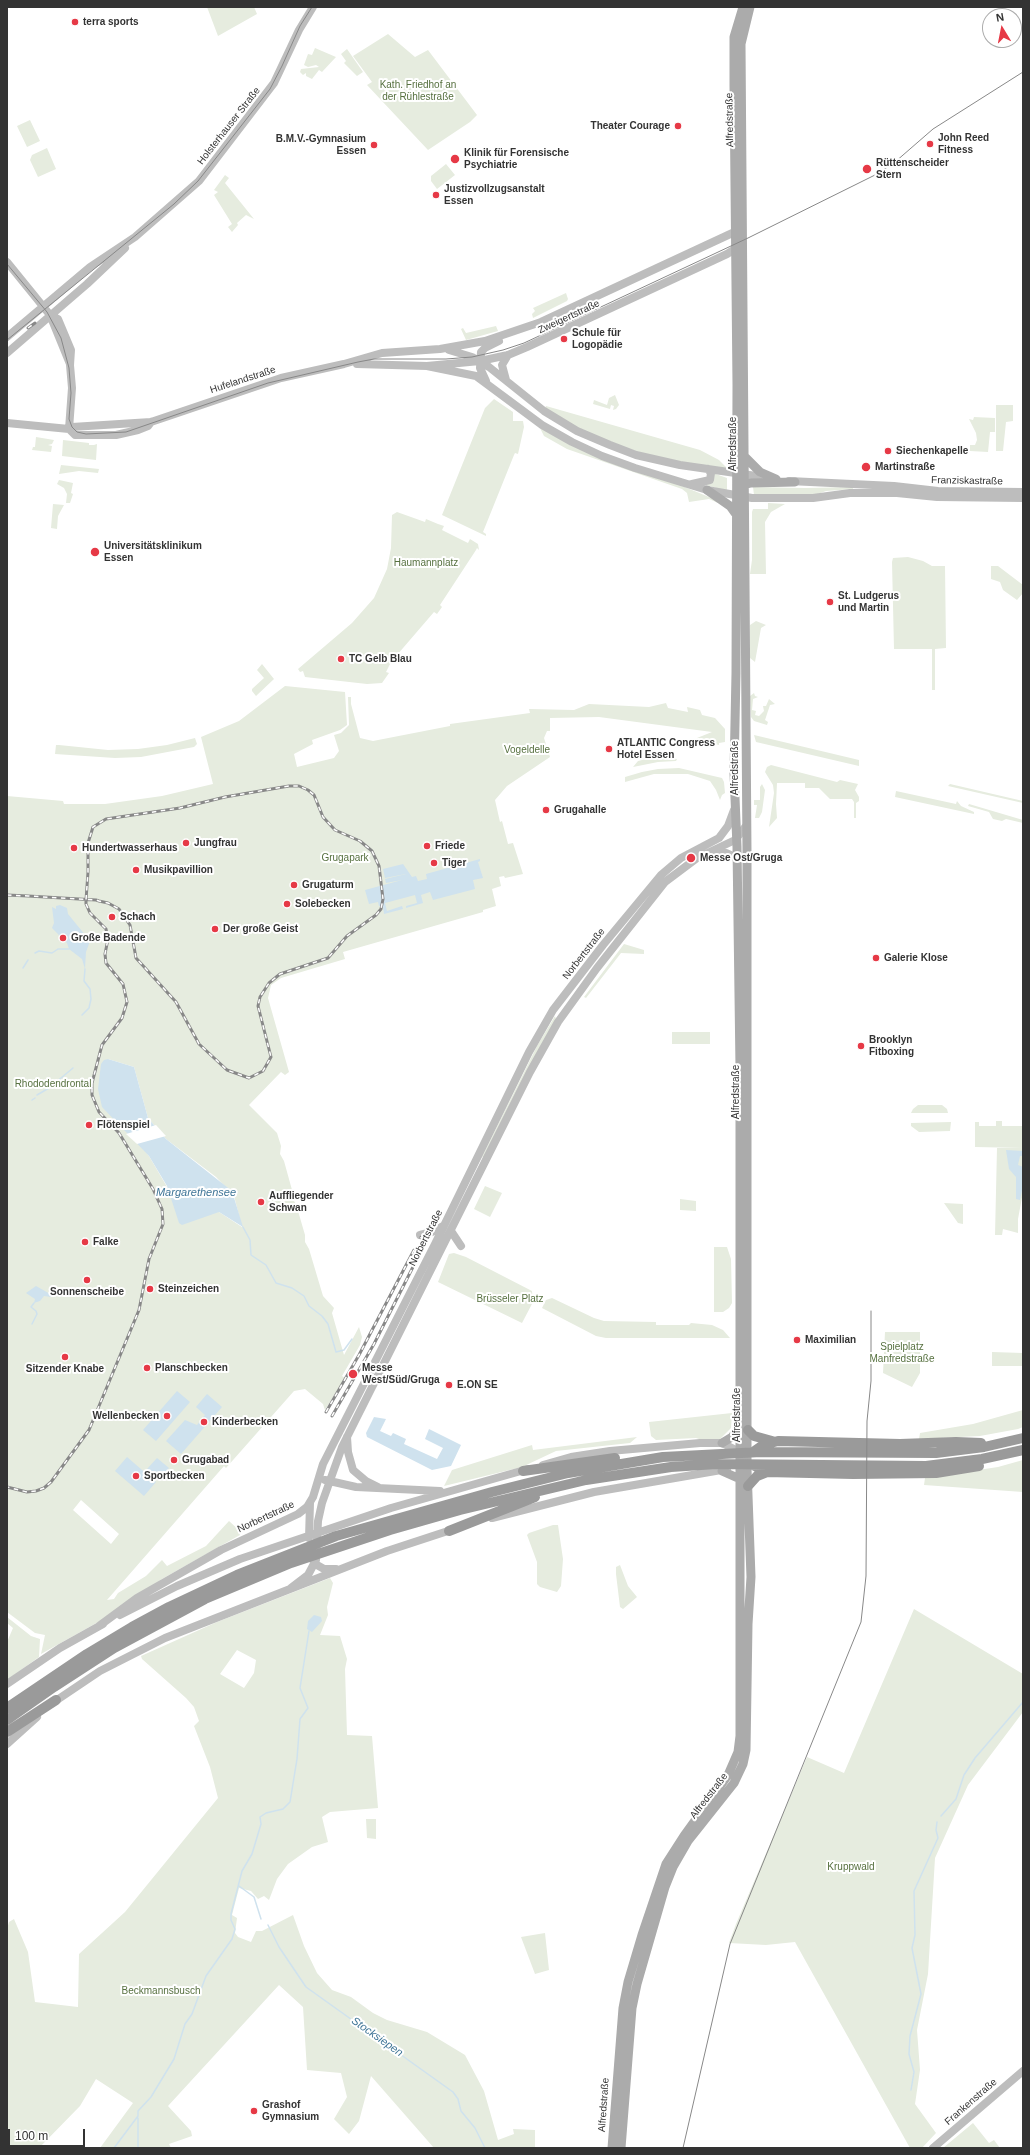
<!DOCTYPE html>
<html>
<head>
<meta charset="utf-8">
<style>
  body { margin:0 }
  #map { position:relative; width:1030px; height:2155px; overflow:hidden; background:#fff; font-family:Helvetica,sans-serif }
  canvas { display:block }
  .frame { position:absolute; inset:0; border:8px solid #333; pointer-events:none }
  .north { position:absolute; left:982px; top:8px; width:40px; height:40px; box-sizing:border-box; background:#fff; border:1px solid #adadad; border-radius:50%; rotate:350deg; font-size:11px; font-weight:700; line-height:16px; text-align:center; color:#333 }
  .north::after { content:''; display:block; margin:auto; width:14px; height:18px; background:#e63946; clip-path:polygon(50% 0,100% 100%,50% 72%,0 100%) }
  .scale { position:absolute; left:8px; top:2129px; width:77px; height:18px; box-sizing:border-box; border:2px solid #333; border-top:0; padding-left:5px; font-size:12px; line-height:14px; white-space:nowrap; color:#333; -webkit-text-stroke:3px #fff; paint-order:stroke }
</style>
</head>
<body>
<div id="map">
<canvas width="1030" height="2155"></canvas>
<div class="frame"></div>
<div class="north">N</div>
<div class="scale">100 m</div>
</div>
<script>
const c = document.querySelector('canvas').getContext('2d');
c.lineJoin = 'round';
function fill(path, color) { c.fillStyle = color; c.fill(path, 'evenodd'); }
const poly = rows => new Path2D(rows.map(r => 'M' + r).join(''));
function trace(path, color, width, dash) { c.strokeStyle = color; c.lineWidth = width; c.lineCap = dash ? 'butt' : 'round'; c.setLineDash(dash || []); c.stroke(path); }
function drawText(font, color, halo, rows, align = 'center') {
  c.font = font + ' Helvetica,sans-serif'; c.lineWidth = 4; c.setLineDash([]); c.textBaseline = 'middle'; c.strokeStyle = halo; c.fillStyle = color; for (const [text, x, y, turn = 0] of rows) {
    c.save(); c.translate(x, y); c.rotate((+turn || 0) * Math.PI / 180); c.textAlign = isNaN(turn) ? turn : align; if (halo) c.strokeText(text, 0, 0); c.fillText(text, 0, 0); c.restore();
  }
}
const green = poly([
  [207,7,254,7,257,14,218,36],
  [388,34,415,57,428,50,477,115,470,122,428,150,367,85,372,82,353,56],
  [315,48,336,57,322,72,319,70,312,79,306,76,306,73,303,75,300,72,301,69,319,67,316,65,308,67,304,65,308,54,312,55],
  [347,49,363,72,357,76,344,63,346,61,341,54],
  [30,120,40,141,27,147,17,126],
  [47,148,56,169,38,177,30,160,32,155],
  [446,164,455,175,437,189,431,181,431,176],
  [225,175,229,178,225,183,254,219,246,215,237,223,238,225,232,232,228,227,232,224,214,195,218,192,214,190],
  [566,293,568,299,567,301,533,318,532,314,535,311,533,308],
  [496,326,498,331,466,340,461,329,463,328,466,333],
  [615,395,619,405,616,409,613,410,614,406,611,405,610,409,593,404,594,400,607,405,609,398],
  [494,399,513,412,513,421,523,421,524,427,518,454,515,453,514,455,483,532,486,534,486,536,442,515,485,408],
  [996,405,1013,405,1013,421,1006,422,1003,451,996,451],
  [546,406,700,450,719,460,728,469,665,460,610,443,563,420,545,408],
  [974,417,995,418,995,432,990,432,988,452,970,451,970,445,975,445,977,440,976,433,969,419,973,420],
  [540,428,714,499,718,503,709,499,689,502,687,493,682,489,567,449,544,436],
  [36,437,54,440,52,444,48,445,52,446,51,452,32,450,33,447,35,447],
  [63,440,89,443,89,445,94,445,97,444,96,460,62,456],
  [61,465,99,469,98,473,79,471,59,474],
  [713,473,727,478,727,491,706,485],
  [59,480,73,483,71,493,73,494,70,503,66,503,67,494,64,488,57,484],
  [753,487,805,488,853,487,853,489,826,491,812,496,754,495],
  [768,503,785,504,771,512,765,522,766,574,750,574,752,560,752,512,753,509,768,509],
  [53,504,64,505,58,516,57,529,51,528],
  [397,512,425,522,426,519,438,524,444,526,442,530,468,543,470,539,478,544,479,550,477,548,476,550,440,605,442,607,437,614,434,612,391,662,386,672,389,673,382,683,367,684,305,677,303,671,300,672,298,669,352,623,374,598,387,569,391,548,392,515],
  [908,557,923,561,932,566,945,566,946,648,935,649,935,690,932,690,932,649,894,649,892,562,893,558],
  [991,566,998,566,1023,585,1023,593,1017,600,1003,590,1000,582,991,579],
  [756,621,766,625,761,628,755,662,750,658,750,625],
  [262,664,274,679,256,696,252,691,252,689,264,678,257,670],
  [285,686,345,692,347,725,340,730,312,740,313,744,294,754,297,767,334,758,339,751,334,735,341,733,349,725,348,697,351,697,351,704,360,738,373,741,450,726,450,724,530,713,529,709,574,710,589,704,649,707,666,703,668,708,688,712,687,707,700,710,702,715,715,718,725,729,725,742,719,743,719,745,692,740,712,732,599,717,550,718,550,731,547,731,544,738,550,757,507,786,495,800,500,822,502,821,508,844,513,843,523,874,505,878,504,876,499,877,501,886,492,889,496,906,483,910,483,912,343,952,345,959,281,978,271,985,268,998,289,1072,285,1075,281,1072,249,1105,277,1133,281,1146,280,1154,284,1161,292,1190,292,1198,296,1204,305,1235,305,1242,309,1249,323,1296,334,1308,332,1313,344,1355,359,1327,362,1337,360,1345,342,1376,345,1378,325,1410,323,1404,305,1389,294,1391,226,1468,224,1466,107,1600,114,1599,118,1593,146,1576,162,1560,167,1566,206,1546,229,1521,240,1531,240,1535,162,1579,100,1621,41,1654,45,1635,35,1633,7,1612,7,796,63,801,64,804,105,804,162,796,213,784,201,737,239,721],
  [108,1059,134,1067,148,1118,166,1139,216,1177,234,1196,242,1227,219,1212,214,1212,170,1192,149,1156,137,1141],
  [81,1500,119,1534,111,1544,73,1510],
  [754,693,755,696,758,697,753,699,752,710,756,711,755,715,759,716,764,711,763,706,766,706,769,699,775,704,770,705,765,720,768,722,767,725,754,721,751,717,750,696],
  [754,735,859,760,859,766,756,742],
  [195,738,197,744,194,747,141,757,115,758,55,754,56,745,59,745,108,750,138,749,167,745],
  [654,757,665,757,677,759,676,761,658,762,633,767,638,761],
  [771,765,837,782,840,780,858,784,855,790,859,797,859,801,856,803,856,818,854,818,854,802,852,799,830,799,819,788,805,788,805,783,777,783,776,804,777,818,769,827,774,793,773,785,765,772,767,767],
  [679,768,722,778,724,782,725,793,722,795,720,800,716,790,710,781,688,774,654,774,625,782,625,777,642,772,658,769],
  [762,784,765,790,762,812,759,818,755,818,757,805,754,805,754,800,760,800,760,787],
  [950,784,1023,801,1023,803,948,786],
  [896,791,956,804,957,801,961,806,974,812,974,814,895,797],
  [969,804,1023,820,1023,823,1006,819,1002,821,993,819,989,812,968,806],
  [624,944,644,950,644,954,621,953,586,998,584,997],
  [555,1016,556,1019,484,1158,482,1157,537,1046],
  [672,1032,710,1032,710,1044,672,1044],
  [918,1105,942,1105,947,1109,948,1113,911,1113,913,1109],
  [996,1121,1002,1121,1002,1126,1023,1126,1023,1148,975,1147,975,1122,979,1122,979,1126,996,1126],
  [951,1122,950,1131,919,1132,911,1126,911,1123],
  [997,1148,1023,1148,1023,1192,1018,1219,1018,1233,1003,1229,1002,1235,995,1235],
  [485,1186,502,1193,490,1217,474,1209],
  [680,1199,696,1201,696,1211,680,1210],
  [944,1203,963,1204,963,1224,958,1223],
  [714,1247,727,1247,731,1259,732,1303,729,1308,723,1312,714,1312],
  [454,1253,466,1257,532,1291,533,1302,522,1323,438,1282,449,1254],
  [552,1298,594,1318,604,1321,656,1322,656,1325,689,1325,691,1323,712,1325,723,1330,730,1338,606,1338,596,1336,542,1308,546,1300],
  [885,1332,920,1332,920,1373,912,1387,883,1373],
  [992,1352,1023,1353,1023,1366,992,1366],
  [1023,1410,1023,1427,1018,1429,980,1436,919,1439,920,1433,973,1424],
  [732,1413,731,1428,720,1439,702,1440,696,1438,656,1440,651,1436,649,1422],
  [637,1437,630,1443,556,1451,522,1467,444,1486,452,1470,532,1445,533,1450],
  [1023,1460,1023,1492,924,1485,925,1478,998,1467],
  [553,1525,558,1525,563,1559,561,1586,557,1592,540,1587,537,1584,537,1562,527,1535,529,1533],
  [620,1565,628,1586,637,1597,623,1609,620,1607,616,1574,616,1567],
  [330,1578,333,1583,327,1607,328,1615,320,1635,340,1636,347,1659,345,1669,347,1735,372,1736,378,1808,330,1812,322,1817,328,1842,312,1847,288,1864,277,1879,269,1900,264,1896,258,1899,251,1891,239,1888,232,1915,237,1918,235,1933,238,1937,251,1942,256,1931,262,1931,293,1915,304,1946,317,1973,332,1990,351,1997,373,2013,387,2020,427,2032,465,2055,484,2091,498,2140,514,2134,513,2129,535,2130,535,2148,434,2148,371,2076,359,2121,349,2134,334,2119,347,2097,341,2073,307,2070,303,2007,279,1985,168,2106,191,2131,192,2136,169,2144,171,2148,100,2148,133,2103,96,2079,80,2106,39,2148,7,2148,7,1929,9,1922,14,1919,28,1952,35,2002,78,2007,79,1954,125,1912,218,1798,210,1767,194,1726,199,1721,194,1707,186,1698,142,1659,141,1656,217,1622],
  [237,1650,256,1660,254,1673,244,1688,220,1674],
  [914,1609,1023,1674,1023,1712,968,1785,935,1858,928,1974,917,2030,920,2070,915,2104,936,2133,922,2148,910,2148,795,1942,766,1945,729,1943,736,1924,807,1757,844,1773],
  [7,1617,31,1636,40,1639,39,1657,7,1680,7,1642,13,1628,7,1623],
  [366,1819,376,1819,376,1839,367,1838],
  [545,1933,549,1970,535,1974,521,1937],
  [973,2123,989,2143,994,2140,1000,2148,943,2148]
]);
const water = poly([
  [480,859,480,861,478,862,483,878,473,880,475,889,433,900,430,892,421,895,423,903,406,908,406,906,417,903,415,895,385,903,387,911,402,906,403,909,384,914,383,907,379,906,378,902,369,904,365,890,402,880,386,883,385,879,406,874,385,878,383,869,403,864,412,877,416,876,418,881,427,879,426,874],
  [60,905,67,908,68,914,90,941,86,952,85,969,82,959,69,949,67,943,52,928,54,923,52,907,56,909,56,906],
  [108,1059,134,1067,148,1118,166,1139,232,1191,243,1227,219,1212,182,1225,179,1223,167,1186,149,1156,102,1107,98,1089,101,1064,104,1060],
  [1006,1150,1023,1151,1023,1156,1020,1156,1018,1165,1023,1167,1023,1186,1020,1200,1016,1199,1016,1177,1009,1169],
  [36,1286,52,1295,51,1297,44,1296,40,1301,34,1303,35,1299,26,1293],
  [177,1391,190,1402,156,1441,143,1430],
  [207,1394,222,1407,181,1454,166,1441,185,1420,197,1425,205,1415,196,1407],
  [374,1417,386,1419,380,1431,391,1436,393,1433,406,1439,404,1444,437,1459,443,1448,425,1439,429,1429,461,1445,451,1466,432,1470,367,1437,366,1433],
  [127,1457,156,1482,144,1496,115,1471],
  [157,1458,169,1468,159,1480,147,1469],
  [314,1615,321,1617,322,1621,312,1632,307,1629,308,1621]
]);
const pier = poly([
  [156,1125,166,1136,137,1144,126,1134]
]);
const stream = poly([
  [35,953,39,951,52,953,58,949,69,949],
  [23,968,28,960],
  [82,1015,89,1008,91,999,90,989,84,981,85,969],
  [37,1095,49,1088,73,1068],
  [32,1100,35,1098],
  [243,1227,250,1240,251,1255,266,1265,276,1283,292,1288,304,1296,309,1306,322,1316,328,1324,336,1352,344,1350,352,1339],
  [32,1324,37,1314,36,1311,31,1307,34,1303],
  [941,1816,956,1799,964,1775,975,1758,1023,1702],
  [239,1886,254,1897,261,1919],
  [268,1925,279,1947,306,1987,453,2092,458,2099,461,2111,475,2128,485,2148],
  [911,2090,914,2072,909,2054,910,2036,921,1994,912,1948,915,1935,914,1891,938,1838,936,1830,937,1822],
  [114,2148,138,2116,138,2111,151,2097,174,2059,185,2024,192,2014,206,1976,232,1939,235,1929,231,1920,231,1914,242,1871,252,1854,261,1824,260,1817,266,1813,283,1809,290,1802,297,1759,300,1719,308,1708,300,1688,309,1631],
  [138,2148,138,2118]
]);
const secondary = poly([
  [7,262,50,315,70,364],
  [50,315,58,319,71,350,70,365,72,388,69,429],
  [7,337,90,267,135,237,199,181,274,83,299,30,313,7],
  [449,350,472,357,489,367,544,411,577,431,610,445,636,455,680,465,770,478],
  [7,353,87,284,125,248],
  [357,364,427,366,480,361,508,355,527,347,727,254,740,246],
  [427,366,476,376,542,425,572,442,602,456,635,468,707,490,752,498,813,498,850,493,897,493,937,497,1023,498],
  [506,380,502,365,508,355],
  [486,381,480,368,481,352,485,348,499,341],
  [7,423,69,429,72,427,151,422,281,378,344,364,382,353,440,349,485,341,541,322,741,229],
  [69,429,75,435,116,435,138,430,148,426,151,422],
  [789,481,894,486,938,491,1023,492],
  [692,484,710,480,711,473,708,469],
  [712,852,726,853,737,858],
  [451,1231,461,1246],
  [420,1235,432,1232,443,1226],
  [347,1437,348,1452,353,1470,366,1481,378,1487],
  [543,1465,571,1457,610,1451,700,1443,722,1443,734,1449,740,1457],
  [325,1480,356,1487,440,1491],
  [492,1518,594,1492,727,1469],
  [309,1538,310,1503],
  [312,1559,317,1565,324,1569,336,1569],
  [291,1588,308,1575,316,1560,318,1521,322,1503,342,1447,530,1072,558,1022,597,968,665,882,697,858,735,840,746,826],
  [120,1615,177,1586,240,1559,391,1508,528,1469],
  [99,1626,137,1598,221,1550,298,1514,307,1507,313,1497,323,1464,435,1244,529,1052,553,1010,603,945,661,875,681,858,719,838,728,826,734,810],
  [7,1684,60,1648,103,1624],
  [51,1704,100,1671,165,1638,387,1551,454,1529],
  [7,1744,37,1717],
  [933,2148,1023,2071]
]);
const primary = poly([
  [744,456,760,472,776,479],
  [739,486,751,483,795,482],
  [707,490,730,506,735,513],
  [722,1443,732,1437,739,1427],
  [722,1471,740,1479],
  [612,2148,623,2008,628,1982,642,1935,666,1864,684,1836,728,1775,738,1752,740,1736,740,1068,737,847,734,773,736,673,737,385,734,85,734,37,743,7],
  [621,2148,632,2008,637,1984,665,1887,673,1867,688,1841,734,1783,743,1764,746,1750,748,1624,751,1577,747,1469,747,853,741,44,750,7]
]);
const highway = poly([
  [748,1430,754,1436,772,1441],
  [753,1452,763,1445,778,1441,900,1444,956,1442,981,1443],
  [753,1465,767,1472,853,1474,936,1473,979,1466],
  [523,1471,615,1458],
  [748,1486,757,1476,767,1472],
  [449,1531,535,1497],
  [7,1708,87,1654,132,1627,169,1607,237,1575,336,1536,492,1492,568,1473,663,1457,761,1452,936,1453,984,1447,1023,1438],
  [7,1720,54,1687,114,1648,205,1599,291,1563,390,1530,460,1510,586,1480,671,1467,716,1464,926,1466,982,1459,1023,1450],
  [7,1732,56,1700]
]);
const tram = poly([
  [7,264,47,312,61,338,69,368,71,393,69,419,72,427,77,432,86,434,126,432,268,383,358,362,374,359,446,359,472,357,503,350,524,343,748,238,877,174,895,162,933,129,1023,72],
  [7,340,174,204,198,181,270,89,282,66,300,26,312,7],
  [683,2148,730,1944,861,1622,866,1576,867,1421,871,1381,871,1311]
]);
const rail = poly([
  [28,328,35,323],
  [7,895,28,896,96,900,99,901,108,903,119,909,130,925,136,958,176,1002,199,1044,227,1070,249,1078,263,1071,271,1057,258,1006,260,997,269,983,280,974,328,958,347,936,376,915,381,909,383,899,379,866,372,851,360,841,335,830,323,817,314,795,308,790,299,786,289,786,225,797,180,808,106,819,93,827,88,843,88,872,86,900,86,904,90,913,106,929,108,939,105,954,106,963,123,984,127,1002,122,1018,102,1045,92,1083,92,1095,99,1112,119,1133,153,1189,162,1209,163,1224,149,1259,139,1310,89,1430,51,1482,44,1488,36,1491,27,1492,7,1487],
  [421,1238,421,1237],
  [326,1412,359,1355,414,1250],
  [332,1416,374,1344,420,1253]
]);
const markers = [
  [75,22,4,"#e63946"],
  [678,126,4,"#e63946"],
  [930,144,4,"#e63946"],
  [374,145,4,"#e63946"],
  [455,159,5,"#e63946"],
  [867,169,5,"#e63946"],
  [436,195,4,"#e63946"],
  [564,339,4,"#e63946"],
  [888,451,4,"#e63946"],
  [866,467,5,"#e63946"],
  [95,552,5,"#e63946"],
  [830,602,4,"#e63946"],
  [341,659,4,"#e63946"],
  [609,749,4,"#e63946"],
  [546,810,4,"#e63946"],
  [186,843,4,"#e63946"],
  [427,846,4,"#e63946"],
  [74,848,4,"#e63946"],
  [691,858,5,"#e63946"],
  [434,863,4,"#e63946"],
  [136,870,4,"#e63946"],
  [294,885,4,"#e63946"],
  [287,904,4,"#e63946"],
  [112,917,4,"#e63946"],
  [215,929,4,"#e63946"],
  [63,938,4,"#e63946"],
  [876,958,4,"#e63946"],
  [861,1046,4,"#e63946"],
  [89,1125,4,"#e63946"],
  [261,1202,4,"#e63946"],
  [85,1242,4,"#e63946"],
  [87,1280,4,"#e63946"],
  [150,1289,4,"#e63946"],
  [797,1340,4,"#e63946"],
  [65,1357,4,"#e63946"],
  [147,1368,4,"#e63946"],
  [353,1374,5,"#e63946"],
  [449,1385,4,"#e63946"],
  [167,1416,4,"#e63946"],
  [204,1422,4,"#e63946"],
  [174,1460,4,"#e63946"],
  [136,1476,4,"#e63946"],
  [254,2111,4,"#e63946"]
];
const poiNames = [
  ["terra sports",83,22],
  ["Theater Courage",670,126,"right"],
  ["John Reed",938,138],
  ["Fitness",938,150],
  ["B.M.V.-Gymnasium",366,139,"right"],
  ["Essen",366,151,"right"],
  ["Klinik für Forensische",464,153],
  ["Psychiatrie",464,165],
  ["Rüttenscheider",876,163],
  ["Stern",876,175],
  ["Justizvollzugsanstalt",444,189],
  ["Essen",444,201],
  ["Schule für",572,333],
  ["Logopädie",572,345],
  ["Siechenkapelle",896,451],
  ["Martinstraße",875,467],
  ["Universitätsklinikum",104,546],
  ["Essen",104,558],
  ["St. Ludgerus",838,596],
  ["und Martin",838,608],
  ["TC Gelb Blau",349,659],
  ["ATLANTIC Congress",617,743],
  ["Hotel Essen",617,755],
  ["Grugahalle",554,810],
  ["Jungfrau",194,843],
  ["Friede",435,846],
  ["Hundertwasserhaus",82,848],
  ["Messe Ost/Gruga",700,858],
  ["Tiger",442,863],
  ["Musikpavillion",144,870],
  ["Grugaturm",302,885],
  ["Solebecken",295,904],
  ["Schach",120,917],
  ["Der große Geist",223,929],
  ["Große Badende",71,938],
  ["Galerie Klose",884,958],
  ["Brooklyn",869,1040],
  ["Fitboxing",869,1052],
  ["Flötenspiel",97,1125],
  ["Auffliegender",269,1196],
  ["Schwan",269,1208],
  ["Falke",93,1242],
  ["Steinzeichen",158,1289],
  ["Sonnenscheibe",87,1292,"center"],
  ["Maximilian",805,1340],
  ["Planschbecken",155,1368],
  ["Messe",362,1368],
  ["West/Süd/Gruga",362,1380],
  ["Sitzender Knabe",65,1369,"center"],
  ["E.ON SE",457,1385],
  ["Wellenbecken",159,1416,"right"],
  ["Kinderbecken",212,1422],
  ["Grugabad",182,1460],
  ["Sportbecken",144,1476],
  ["Grashof",262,2105],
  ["Gymnasium",262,2117]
];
const parkNames = [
  ["Kath. Friedhof an",418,85],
  ["der Rühlestraße",418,97],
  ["Haumannplatz",426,563],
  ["Vogeldelle",527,750],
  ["Grugapark",345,858],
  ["Rhododendrontal",53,1084],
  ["Brüsseler Platz",510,1299],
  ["Spielplatz",902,1347],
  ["Manfredstraße",902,1359],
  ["Kruppwald",851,1867],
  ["Beckmannsbusch",161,1991]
];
const streetNames = [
  ["Alfredstraße",730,120,-91],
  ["Holsterhauser Straße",229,126,-52],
  ["Zweigertstraße",569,317,-25],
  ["Hufelandstraße",243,380,-18],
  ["Alfredstraße",733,444,-90],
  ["Franziskastraße",967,481,1],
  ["Alfredstraße",735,768,-90],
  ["Norbertstraße",584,954,-52],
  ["Alfredstraße",736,1092,-90],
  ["Norbertstraße",426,1238,-63],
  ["Alfredstraße",737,1415,-90],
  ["Norbertstraße",266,1517,-25],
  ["Alfredstraße",709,1796,-52],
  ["Frankenstraße",971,2102,-41],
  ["Alfredstraße",604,2105,-86]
];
const waterNames = [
  ["Margarethensee",196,1193],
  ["Stocksiepen",377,2037,35]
];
fill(green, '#e6ecdf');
fill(water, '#cfe2ee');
fill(pier, '#fff');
trace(stream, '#cfe2ee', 1.5);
trace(secondary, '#bdbdbd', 8);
trace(primary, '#ababab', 9);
trace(highway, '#9a9a9a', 10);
trace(tram, '#888', 1);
trace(rail, '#888', 3);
trace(rail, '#fff', 1.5, [4.5]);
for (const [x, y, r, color] of markers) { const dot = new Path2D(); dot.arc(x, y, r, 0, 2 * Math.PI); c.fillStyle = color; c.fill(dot); trace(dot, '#fff', 1.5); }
drawText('bold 10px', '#333', '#fff', poiNames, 'left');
drawText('10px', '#56703f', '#fff', parkNames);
drawText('10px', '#333', '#fff', streetNames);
drawText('italic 11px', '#3f7597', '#fff', waterNames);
</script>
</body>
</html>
